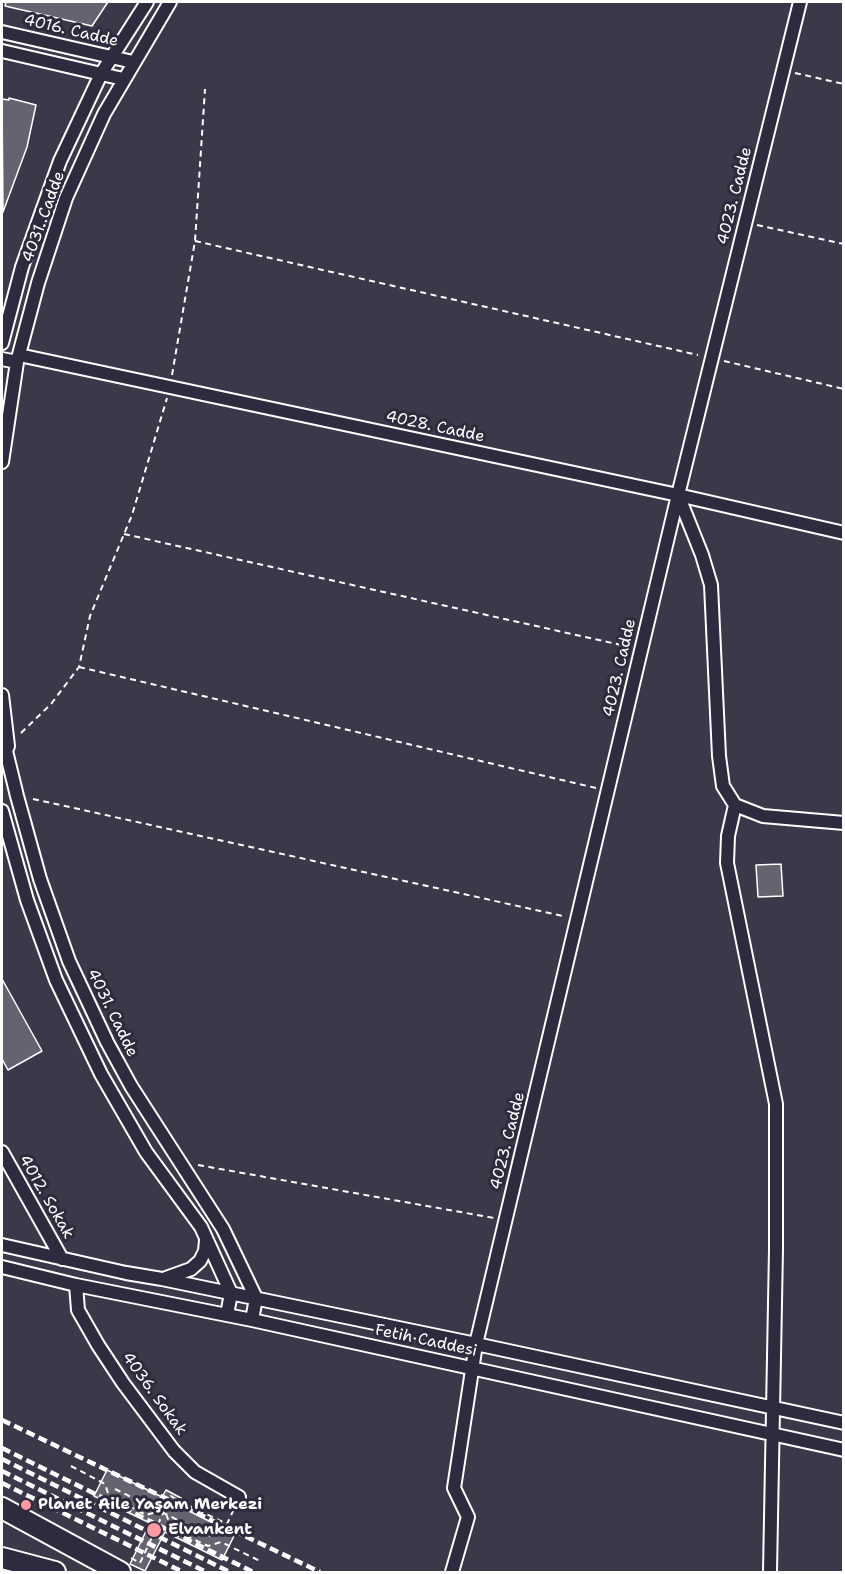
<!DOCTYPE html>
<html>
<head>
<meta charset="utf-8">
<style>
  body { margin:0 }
  #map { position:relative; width:845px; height:1574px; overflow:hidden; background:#3c3749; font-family:"Shantell Sans",sans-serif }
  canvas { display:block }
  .frame { position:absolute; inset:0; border:3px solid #fff; pointer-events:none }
</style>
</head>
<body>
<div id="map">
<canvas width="845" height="1574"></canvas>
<div class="frame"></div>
</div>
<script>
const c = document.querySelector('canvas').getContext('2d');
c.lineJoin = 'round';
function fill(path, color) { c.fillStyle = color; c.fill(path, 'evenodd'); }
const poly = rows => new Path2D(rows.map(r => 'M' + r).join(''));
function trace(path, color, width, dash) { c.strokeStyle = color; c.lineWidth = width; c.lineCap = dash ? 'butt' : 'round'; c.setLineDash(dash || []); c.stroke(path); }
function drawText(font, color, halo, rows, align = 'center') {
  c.font = font + ' "Shantell Sans",sans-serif'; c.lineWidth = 6; c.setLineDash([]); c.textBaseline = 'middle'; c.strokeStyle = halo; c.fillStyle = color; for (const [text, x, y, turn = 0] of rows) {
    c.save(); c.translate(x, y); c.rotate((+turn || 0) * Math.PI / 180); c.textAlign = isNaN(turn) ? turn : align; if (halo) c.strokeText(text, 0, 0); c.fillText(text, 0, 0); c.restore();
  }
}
const building = poly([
  [6,2,108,2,92,26,5,6,6,2],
  [9,98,36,105,27,147,3,212,2,99,9,100,9,98],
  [781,864,783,896,758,897,756,865,781,864],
  [2,979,42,1051,8,1070,2,1059,2,979],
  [107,1470,162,1497,166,1490,181,1498,177,1505,235,1534,222,1560,165,1532,145,1571,130,1564,150,1523,94,1496,107,1470]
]);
const path = poly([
  [795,73,844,84],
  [757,225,844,244],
  [195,241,698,355],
  [724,361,844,389],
  [172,375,195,241,205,89],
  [124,534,630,647],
  [79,667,596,788],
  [21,733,51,704,79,667,90,616,132,515,167,398],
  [33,799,563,916],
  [198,1165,494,1218],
  [71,1466,105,1484,109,1496,146,1515,160,1511],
  [115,1489,210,1536],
  [179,1501,227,1524,234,1509],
  [166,1514,172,1529,208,1546,221,1542,260,1561]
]);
const street = poly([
  [2,32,133,62],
  [2,51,123,79],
  [2,343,22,267,60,161,101,74,147,2],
  [19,355,678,495,844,533],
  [2,359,17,362],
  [2,462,17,362,38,283,66,198,104,114,170,2],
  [678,495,702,555,711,585,719,756,723,786,735,805,763,816,844,823],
  [2,695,8,746,6,751,17,796,40,879,69,961,107,1042,131,1086,223,1229,256,1298,252,1320],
  [735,805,728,836,727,863,776,1104,776,1249,770,1572],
  [2,811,27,900,56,980,101,1074,146,1152,201,1227,231,1293,227,1315],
  [2,1152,62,1259],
  [2,1245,126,1273,162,1279,476,1344,844,1423],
  [2,1267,76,1285,252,1320,844,1450],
  [166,1278,191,1269,200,1261,205,1251,206,1240],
  [76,1285,78,1310,98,1345,123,1383,174,1451,195,1472,239,1497],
  [452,1572,468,1517,454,1488,476,1344,678,495,800,2]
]);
const primary = poly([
  [2,1508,120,1572],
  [2,1558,55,1572]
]);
const rail = poly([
  [2,1420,320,1572],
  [2,1448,253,1572],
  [2,1459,230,1572],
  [2,1471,206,1572],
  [2,1483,183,1572]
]);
const pathBridge = poly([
  [131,1558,140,1563,171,1496,179,1501]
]);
const markers = [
  [26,1505,6,"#ff9aa2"],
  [154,1530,8,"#ff9aa2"]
];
const streetNames = [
  ["4016. Cadde",71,31,13],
  ["4023. Cadde",735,196,-76],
  ["4031. Cadde",44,217,-70],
  ["4028. Cadde",435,427,12],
  ["4023. Cadde",620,668,-77],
  ["4031. Cadde",112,1013,64],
  ["4023. Cadde",508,1141,-76],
  ["4012. Sokak",46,1197,60],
  ["Fetih Caddesi",426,1341,12],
  ["4036. Sokak",154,1394,54]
];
const poiNames = [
  ["Planet Aile Yaşam Merkezi",38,1505],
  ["Elvankent",168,1530]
];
fill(building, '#666270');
trace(building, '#fff', 1.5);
trace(street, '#fff', 16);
trace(primary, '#fff', 24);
trace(path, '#fff', 2, [6, 4.5]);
trace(street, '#2f2a3d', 12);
trace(primary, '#2f2a3d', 20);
trace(rail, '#fff', 4.5, [9, 4.5]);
trace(pathBridge, '#fff', 2, [6, 4.5]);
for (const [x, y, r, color] of markers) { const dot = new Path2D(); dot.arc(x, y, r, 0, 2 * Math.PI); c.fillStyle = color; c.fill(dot); trace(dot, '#2f2a3d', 2); }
drawText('16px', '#fff', '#2f2a3d', streetNames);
drawText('bold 16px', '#fff', '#2f2a3d', poiNames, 'left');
</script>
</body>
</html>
